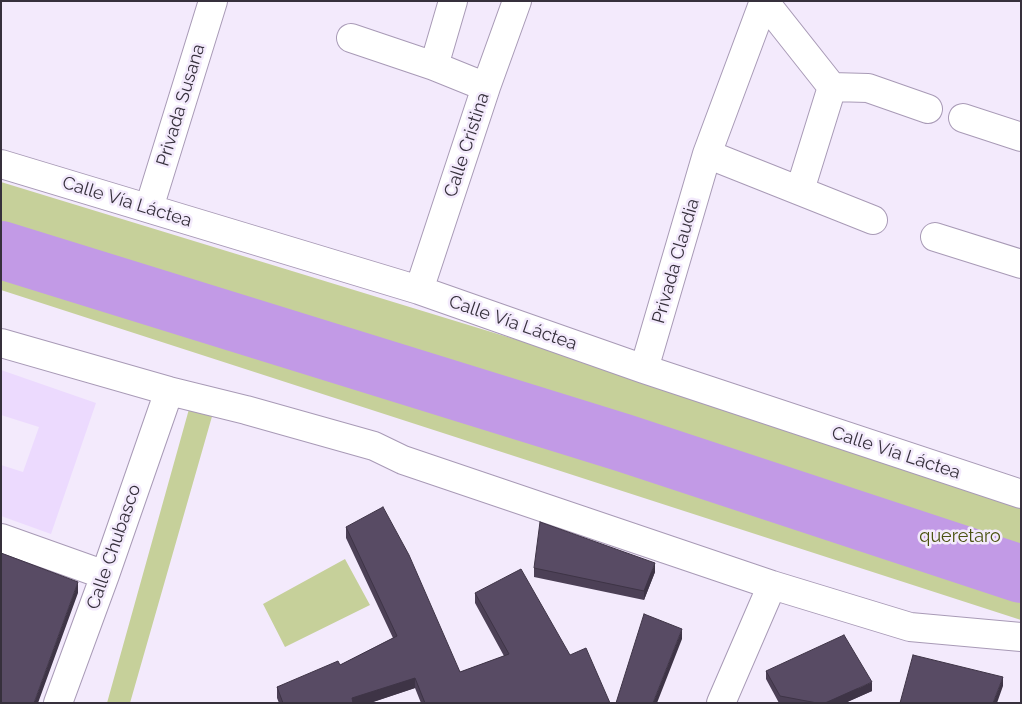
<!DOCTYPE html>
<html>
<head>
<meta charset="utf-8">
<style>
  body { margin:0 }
  #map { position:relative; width:1022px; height:704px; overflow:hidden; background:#f3eafc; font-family:Raleway,sans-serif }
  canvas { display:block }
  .frame { position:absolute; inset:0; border:2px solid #36303c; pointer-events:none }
</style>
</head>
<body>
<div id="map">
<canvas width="1022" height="704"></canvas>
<div class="frame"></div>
</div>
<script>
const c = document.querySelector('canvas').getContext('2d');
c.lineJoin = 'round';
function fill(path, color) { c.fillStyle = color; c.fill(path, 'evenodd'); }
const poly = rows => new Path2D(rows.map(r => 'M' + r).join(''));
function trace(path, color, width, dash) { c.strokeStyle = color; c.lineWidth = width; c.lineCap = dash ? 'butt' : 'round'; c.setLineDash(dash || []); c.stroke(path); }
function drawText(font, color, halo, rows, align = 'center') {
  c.font = font + ' Raleway,sans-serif'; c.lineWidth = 5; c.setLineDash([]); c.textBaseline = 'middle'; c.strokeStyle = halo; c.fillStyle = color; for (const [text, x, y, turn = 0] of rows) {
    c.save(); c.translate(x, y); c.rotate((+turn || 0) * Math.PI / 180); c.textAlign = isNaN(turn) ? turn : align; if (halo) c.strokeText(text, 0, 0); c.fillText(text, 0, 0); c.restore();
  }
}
const built = poly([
  [1,370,96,403,51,534,1,516,1,465,23,472,39,427,1,415]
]);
const green = poly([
  [1,182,1021,494,1021,620,1,290],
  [196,384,219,392,130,703,107,703],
  [345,559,370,605,285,647,263,604]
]);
const river = poly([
  [1,250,624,443,1021,574]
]);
const minor = poly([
  [764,1,832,87,868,88,928,109],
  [351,38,434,66,486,87],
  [434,66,453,1],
  [963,118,1021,137],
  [707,154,873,220],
  [1,164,419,290,644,369,1021,494],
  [800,190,832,87],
  [149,208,213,1],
  [935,237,1021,264],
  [419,290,486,87,517,1],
  [1,343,169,391,246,410,374,446,403,460,772,585,910,627,1021,637],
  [644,369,707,154,764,1],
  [1,538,105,575],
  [58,703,105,575,169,391],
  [721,703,772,585]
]);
const wall = poly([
  [346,527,460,672,504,656,475,603,475,593,570,655,610,703,421,703,415,688,370,703,279,703,277,698,277,687,340,665,393,638,346,538],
  [534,568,655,572,644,600,534,577],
  [766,671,872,691,845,703,779,703,766,679]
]);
const shadedWall = poly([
  [655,563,655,572,644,600,644,591],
  [78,582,78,593,38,703,34,703],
  [682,629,682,639,657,703,653,703],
  [1003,677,1003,686,997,703,993,703],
  [415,678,415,688,370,703,352,703,352,698],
  [872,682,872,691,845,703,825,703]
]);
const building = poly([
  [383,507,409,555,460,672,509,654,475,593,521,569,570,655,586,648,610,703,425,703,415,678,352,698,353,703,283,703,277,687,338,661,340,665,397,636,346,527,383,507],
  [540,522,655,563,644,591,534,568,540,522],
  [1,553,78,582,34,703,1,703,1,553],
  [644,614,682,629,653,703,616,703,644,614],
  [844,635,872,682,825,703,817,703,780,696,766,671,844,635],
  [913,655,1003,677,993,703,900,703,913,655]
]);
const streetNames = [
  ["Privada Susana",181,105,-73],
  ["Calle Cristina",467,145,-72],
  ["Calle Vía Láctea",127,202,17],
  ["Privada Claudia",676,261,-74],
  ["Calle Vía Láctea",513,323,19],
  ["Calle Vía Láctea",896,453,18],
  ["Calle Chubasco",114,547,-71]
];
const parkNames = [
  ["queretaro",960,537]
];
fill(built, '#ecdafe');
fill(green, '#c6d09a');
trace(river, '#c29ae6', 58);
trace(minor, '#a89ab6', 30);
trace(minor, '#fff', 28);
fill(wall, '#4c4056');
fill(shadedWall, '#3e3446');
fill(building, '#584b64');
trace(building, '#3e3446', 1);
drawText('18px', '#36303c', '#f3eafc', streetNames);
drawText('18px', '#4a5210', '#f3eafc', parkNames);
</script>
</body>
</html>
